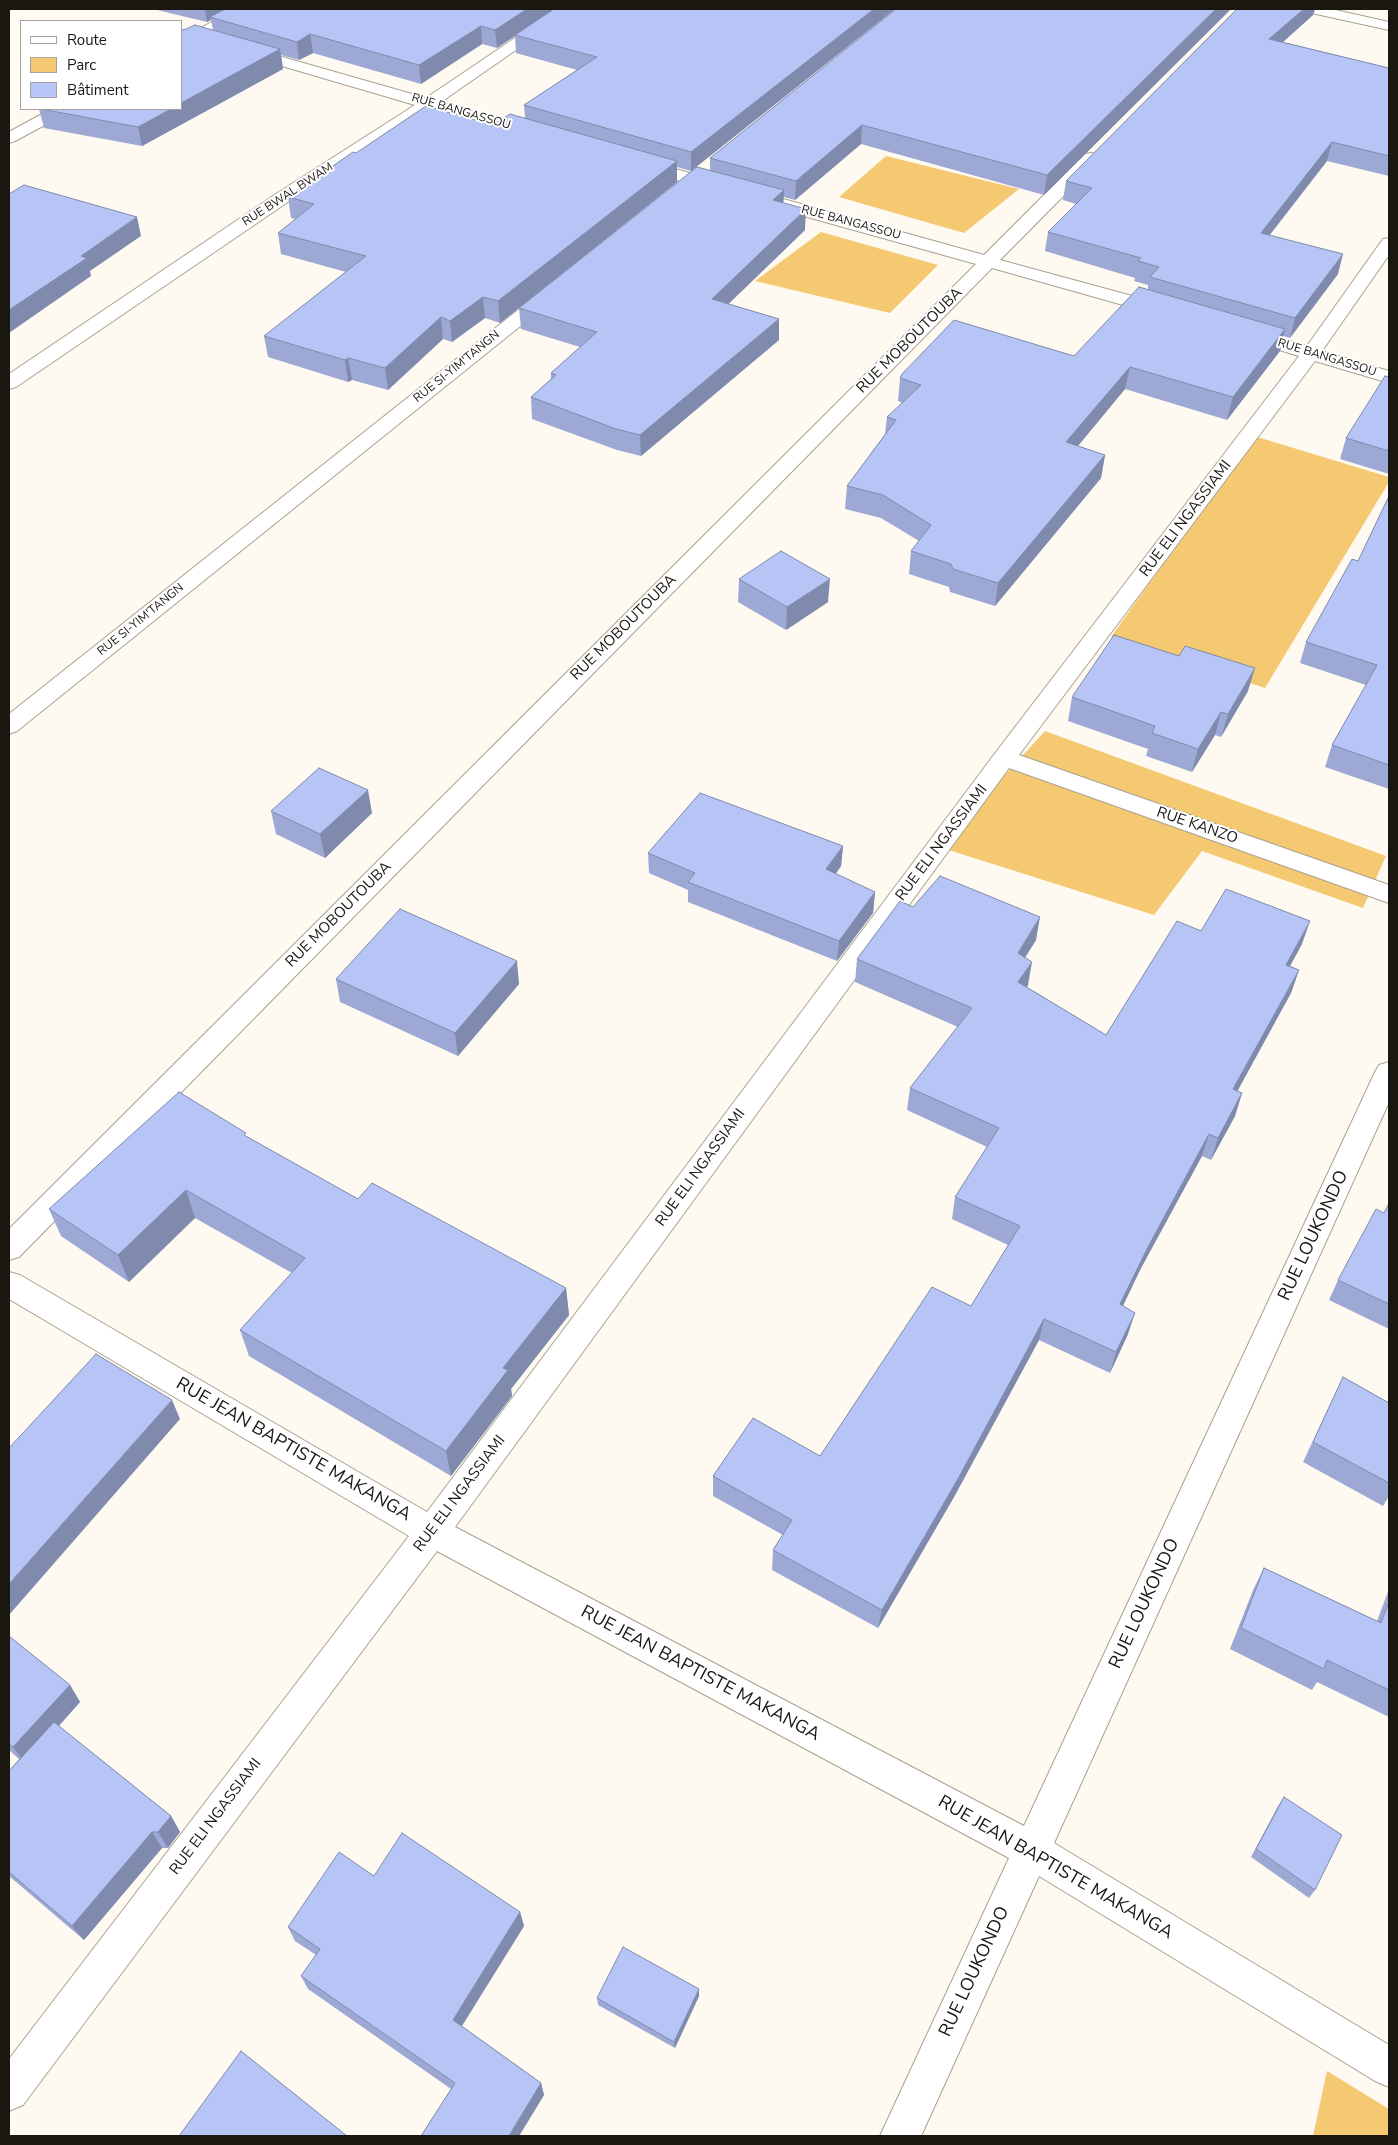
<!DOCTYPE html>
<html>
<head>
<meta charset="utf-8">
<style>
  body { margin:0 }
  #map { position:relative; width:1398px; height:2145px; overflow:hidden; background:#fefaf2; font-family:"Nunito Sans",sans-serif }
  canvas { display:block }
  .frame { position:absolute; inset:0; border:10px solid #1a1610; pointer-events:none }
  .legend { position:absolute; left:20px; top:20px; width:162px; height:90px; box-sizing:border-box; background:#fff; border:1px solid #a3a29f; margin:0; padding:6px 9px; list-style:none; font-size:15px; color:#1a1610 }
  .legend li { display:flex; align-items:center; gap:10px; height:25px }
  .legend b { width:25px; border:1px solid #a3a29f }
</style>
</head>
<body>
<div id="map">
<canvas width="1398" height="2145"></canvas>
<div class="frame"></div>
<ul class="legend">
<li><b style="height:6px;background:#fff"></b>Route</li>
<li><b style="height:14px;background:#f4c971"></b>Parc</li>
<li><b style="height:14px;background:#b6c5f6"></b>Bâtiment</li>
</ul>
</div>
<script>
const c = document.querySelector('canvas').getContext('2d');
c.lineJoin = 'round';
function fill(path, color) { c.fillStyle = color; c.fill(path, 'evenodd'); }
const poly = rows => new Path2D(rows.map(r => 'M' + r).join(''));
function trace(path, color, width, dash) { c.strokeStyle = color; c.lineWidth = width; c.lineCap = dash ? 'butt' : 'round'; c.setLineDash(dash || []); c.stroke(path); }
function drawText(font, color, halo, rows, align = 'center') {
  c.font = font + ' "Nunito Sans",sans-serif'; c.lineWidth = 4; c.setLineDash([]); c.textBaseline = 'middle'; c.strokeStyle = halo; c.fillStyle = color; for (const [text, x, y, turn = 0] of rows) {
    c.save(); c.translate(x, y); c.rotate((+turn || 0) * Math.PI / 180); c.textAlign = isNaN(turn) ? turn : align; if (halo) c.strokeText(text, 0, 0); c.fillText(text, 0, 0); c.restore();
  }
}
const green = poly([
  [886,156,1019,189,964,233,839,197],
  [821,232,938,265,890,313,755,281],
  [1254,436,1389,477,1389,482,1265,688,1111,637],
  [1045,731,1386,856,1363,908,1202,851,1154,915,939,847],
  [1327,2071,1389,2109,1389,2136,1313,2136]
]);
const minor = poly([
  [235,9,252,9,250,12,181,50,181,39,235,9],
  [558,9,575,9,441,102,537,130,539,133,537,136,525,136,430,109,288,202,16,387,9,389,9,374,276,194,415,105,241,54,238,51,241,48,251,48,426,98,558,9],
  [1305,9,1331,9,1389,22,1389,30,1307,12,1305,9],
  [51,109,71,109,69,112,15,141,9,143,9,132,51,109],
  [1091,153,1097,154,1099,158,1097,162,1000,260,1169,306,1171,310,1169,314,1162,316,1155,314,992,268,19,1257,9,1260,9,1229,976,264,764,205,761,201,764,197,770,196,776,197,984,255,1085,154,1091,153],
  [642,160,727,183,729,187,727,191,721,192,636,169,634,165,636,161,642,160],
  [1389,238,1389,255,1322,351,1389,371,1389,383,1315,361,1019,755,1389,885,1389,903,1009,768,455,1527,1024,1826,1375,1072,1379,1065,1389,1062,1389,1102,1054,1843,1389,2045,1389,2087,1375,2081,1039,1876,921,2136,880,2136,1009,1858,437,1551,23,2105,9,2111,9,2059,409,1536,9,1299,9,1272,20,1275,427,1512,996,752,1299,356,1240,338,1238,334,1240,330,1247,328,1307,346,1383,239,1389,238],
  [548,290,554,291,557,295,554,299,17,731,9,734,9,714,542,291,548,290]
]);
const wall = poly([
  [153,9,895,9,691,171,677,167,677,182,500,323,485,318,452,342,443,339,388,390,352,380,348,382,268,357,264,336,346,272,281,254,278,233,296,219,291,218,288,197,356,153,525,118,524,105,577,70,516,53,515,36,497,48,482,44,421,84,313,53,299,60,281,55,283,69,142,146,44,128,39,109,184,30,213,30,211,20,207,22],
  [896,9,1231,9,1044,195,861,144,795,200,784,197,783,203,805,230,728,304,779,319,779,340,641,456,617,450,532,419,531,397,551,379,551,373,580,347,521,329,519,308,710,171,710,158],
  [1237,9,1315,9,1313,15,1283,42,1389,68,1389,176,1327,161,1270,235,1338,274,1290,338,1283,336,1280,351,1227,420,1125,389,1078,446,1105,455,1101,478,995,606,950,592,949,587,909,574,911,551,919,541,881,518,845,509,847,486,885,434,887,417,903,403,898,401,900,378,1074,356,1148,290,1148,285,1134,281,1135,278,1045,251,1048,232,1076,204,1063,200,1066,181],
  [1389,377,1389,474,1340,459,1346,438],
  [1389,496,1389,789,1325,767,1332,745,1366,685,1300,663,1306,642,1358,561],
  [739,579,828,602,786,630,738,602],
  [1248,691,1221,737,1215,735,1192,772,1146,756,1148,749,1068,721,1072,697],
  [271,811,372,813,325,858,276,834],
  [843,846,841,866,836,874,875,892,873,913,837,961,688,902,688,890,649,873,648,853],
  [913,907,1036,940,1025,958,1028,985,1027,987,1106,1035,1201,931,1302,944,1290,966,1299,970,1291,993,1237,1091,1242,1093,1235,1116,1211,1160,1202,1156,1141,1268,1123,1306,1128,1334,1110,1373,1039,1340,954,1497,878,1628,772,1570,773,1550,783,1535,713,1496,713,1476,820,1456,971,1306,1008,1245,952,1219,955,1197,987,1147,907,1110,910,1088,958,1027,855,982,857,959],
  [336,979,519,984,458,1056,340,1002],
  [247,1137,358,1199,566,1288,569,1315,511,1389,512,1396,451,1476,249,1356,240,1330,292,1273,195,1218,129,1282,61,1236,49,1209],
  [1389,1203,1389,1329,1329,1300,1338,1280,1384,1213],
  [1343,1377,1389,1403,1389,1496,1383,1506,1303,1462],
  [1264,1568,1377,1621,1389,1589,1389,1717,1317,1682,1312,1690,1230,1649,1253,1590],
  [9,1636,70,1685,80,1702,59,1726,171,1816,180,1832,168,1848,162,1848,84,1940,9,1876,9,1771,19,1759,9,1750],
  [1284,1797,1315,1890,1309,1898,1251,1857,1278,1806],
  [374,1876,520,1912,524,1926,462,2026,541,2083,544,2095,519,2136,421,2136,451,2089,308,1989,301,1976,316,1955,295,1941,288,1927],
  [699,1996,675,2048,598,2005,597,1998]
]);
const shadedWall = poly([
  [205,9,232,9,210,17,211,20,207,22],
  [527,9,555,9,515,35,515,36,497,48,495,30],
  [874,9,895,9,691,171,691,152],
  [1216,9,1231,9,1044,195,1047,175],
  [1304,9,1315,9,1313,15,1265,58,1269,39],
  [481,26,482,44,421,84,419,65],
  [310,34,313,53,299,60,297,42],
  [280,49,283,69,142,146,138,127,171,109,181,109,181,103],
  [862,125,861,144,795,200,796,181],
  [1332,142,1327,161,1256,252,1261,233],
  [677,161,677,182,500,323,498,301],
  [784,190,783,211,773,200],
  [806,209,805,230,712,320,712,299],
  [137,217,141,236,90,271,91,276,9,333,9,310,81,256],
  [1343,254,1338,274,1290,338,1295,318],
  [483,297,485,318,452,342,450,321],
  [441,317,443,339,388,390,385,368],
  [779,319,779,340,641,456,640,435],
  [1285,329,1280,351,1227,420,1233,397],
  [348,358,352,380,348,382,345,360],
  [1130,367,1125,389,1062,465,1066,442],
  [1105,455,1101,478,995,606,998,583],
  [830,579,828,602,786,630,787,607],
  [1255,668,1248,691,1221,737,1228,714],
  [1221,712,1215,735,1192,772,1198,749],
  [368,790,372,813,325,858,320,834],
  [843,846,841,866,824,889,826,869],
  [875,892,873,913,837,961,839,941],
  [1040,917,1036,940,1013,976,1018,953],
  [1310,921,1302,944,1278,988,1286,965],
  [517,961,519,984,458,1056,455,1033],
  [1032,962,1028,985,1014,1005,1018,982],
  [1299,970,1291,993,1226,1112,1233,1089],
  [1242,1093,1235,1116,1211,1160,1218,1138],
  [1209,1134,1202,1156,1141,1268,1113,1326,1120,1304,1148,1247],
  [186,1190,195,1218,129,1282,118,1255],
  [566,1288,569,1315,511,1389,512,1396,451,1476,446,1451,503,1368],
  [1135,1313,1128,1334,1110,1373,1116,1352],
  [1044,1319,1039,1340,954,1497,878,1628,882,1610],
  [172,1400,180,1419,9,1615,9,1584],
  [70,1685,80,1702,25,1763,13,1747],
  [171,1816,180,1832,168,1848,158,1832],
  [152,1832,162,1848,84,1940,72,1926],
  [520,1912,524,1926,458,2032,453,2020],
  [699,1989,699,1996,675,2048,674,2042],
  [541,2083,544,2095,519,2136,509,2136]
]);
const building = poly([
  [225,9,527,9,495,30,481,26,419,65,310,34,297,42,210,17,225,9],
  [554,9,874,9,691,152,524,105,597,57,515,35,554,9],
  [896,9,1216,9,1047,175,862,125,796,181,710,158,896,9],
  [1237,9,1304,9,1269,39,1389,68,1389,156,1332,142,1261,233,1343,254,1295,318,1150,277,1159,267,1138,261,1141,258,1048,232,1092,188,1066,181,1237,9],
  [195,25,280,49,181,103,181,29,184,30,195,25],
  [426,106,493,125,510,114,677,161,498,301,483,297,450,321,441,317,385,368,348,358,345,360,264,336,366,256,278,233,314,204,288,197,353,152,356,153,426,106],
  [41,109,171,109,138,127,41,109],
  [697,167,784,190,773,200,806,209,712,299,779,319,640,435,616,429,531,397,556,375,551,373,597,332,519,308,697,167],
  [24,185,137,217,81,256,87,258,9,310,9,194,24,185],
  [1139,287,1285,329,1233,397,1130,367,1066,442,1105,455,998,583,953,569,951,564,911,551,931,525,883,495,847,486,896,420,887,417,921,385,900,378,902,374,954,320,1074,356,1139,287],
  [1385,376,1389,377,1389,451,1346,438,1385,376],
  [1389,496,1389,765,1332,745,1377,665,1306,642,1352,559,1358,561,1389,496],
  [781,551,830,579,787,607,739,579,781,551],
  [1114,635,1179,656,1185,646,1255,668,1228,714,1221,712,1198,749,1152,733,1155,726,1072,697,1114,635],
  [319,768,368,790,320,834,271,811,319,768],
  [700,793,843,846,826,869,875,892,839,941,688,882,695,873,648,853,700,793],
  [940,876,1040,917,1018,953,1032,962,1018,982,1106,1035,1177,921,1201,931,1226,889,1310,921,1286,965,1299,970,1233,1089,1242,1093,1218,1138,1209,1134,1148,1247,1120,1304,1135,1313,1116,1352,1044,1319,959,1477,882,1610,773,1550,792,1520,713,1476,753,1418,820,1456,932,1287,971,1306,1020,1226,955,1197,999,1128,910,1088,972,1008,857,959,900,901,913,907,940,876],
  [400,909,517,961,455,1033,336,979,400,909],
  [179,1092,246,1133,244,1135,358,1199,372,1183,566,1288,503,1368,508,1370,446,1451,240,1330,305,1258,186,1190,118,1255,49,1209,179,1092],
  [1389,1203,1389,1304,1338,1280,1376,1209,1384,1213,1389,1203],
  [96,1354,172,1400,9,1584,9,1448,96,1354],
  [1343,1377,1389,1403,1389,1483,1313,1442,1343,1377],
  [1264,1568,1381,1623,1389,1602,1389,1690,1327,1660,1324,1669,1241,1628,1264,1568],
  [9,1636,70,1685,13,1747,9,1744,9,1636],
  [54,1722,171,1816,158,1832,152,1832,72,1926,9,1872,9,1771,54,1722],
  [1284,1797,1342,1835,1315,1890,1256,1849,1284,1797],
  [402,1833,520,1912,453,2020,541,2083,509,2136,421,2136,455,2083,301,1976,320,1949,288,1927,339,1852,374,1876,402,1833],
  [623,1947,699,1989,674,2042,597,1998,623,1947],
  [241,2051,347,2136,179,2136,241,2051]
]);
const farStreetnames = [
  ["RUE BANGASSOU",461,112,16],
  ["RUE BWAL BWAM",288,195,-33],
  ["RUE BANGASSOU",851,223,15],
  ["RUE BANGASSOU",1327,358,17],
  ["RUE SI-YIM'TANGN",457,367,-39],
  ["RUE SI-YIM'TANGN",141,620,-39]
];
const streetNames = [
  ["RUE MOBOUTOUBA",910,341,-45],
  ["RUE ELI NGASSIAMI",1186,519,-53],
  ["RUE MOBOUTOUBA",624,628,-45],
  ["RUE KANZO",1197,826,19],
  ["RUE ELI NGASSIAMI",942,843,-53],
  ["RUE MOBOUTOUBA",339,915,-45],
  ["RUE ELI NGASSIAMI",701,1168,-54],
  ["RUE ELI NGASSIAMI",460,1494,-53],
  ["RUE ELI NGASSIAMI",216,1817,-53]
];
const nearStreetnames = [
  ["RUE LOUKONDO",1314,1236,-65],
  ["RUE JEAN BAPTISTE MAKANGA",293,1450,30],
  ["RUE LOUKONDO",1145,1604,-65],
  ["RUE JEAN BAPTISTE MAKANGA",700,1674,28],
  ["RUE JEAN BAPTISTE MAKANGA",1055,1868,30],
  ["RUE LOUKONDO",975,1972,-65]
];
fill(green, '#f4c971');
trace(minor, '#aaa18f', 2);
fill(minor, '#fff');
fill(wall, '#9da9d4');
fill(shadedWall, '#7f8aac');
fill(building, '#b6c5f6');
trace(building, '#7f8aac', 1);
drawText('12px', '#1a1610', '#fff', farStreetnames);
drawText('15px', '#1a1610', '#fff', streetNames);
drawText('18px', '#1a1610', '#fff', nearStreetnames);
</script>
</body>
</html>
